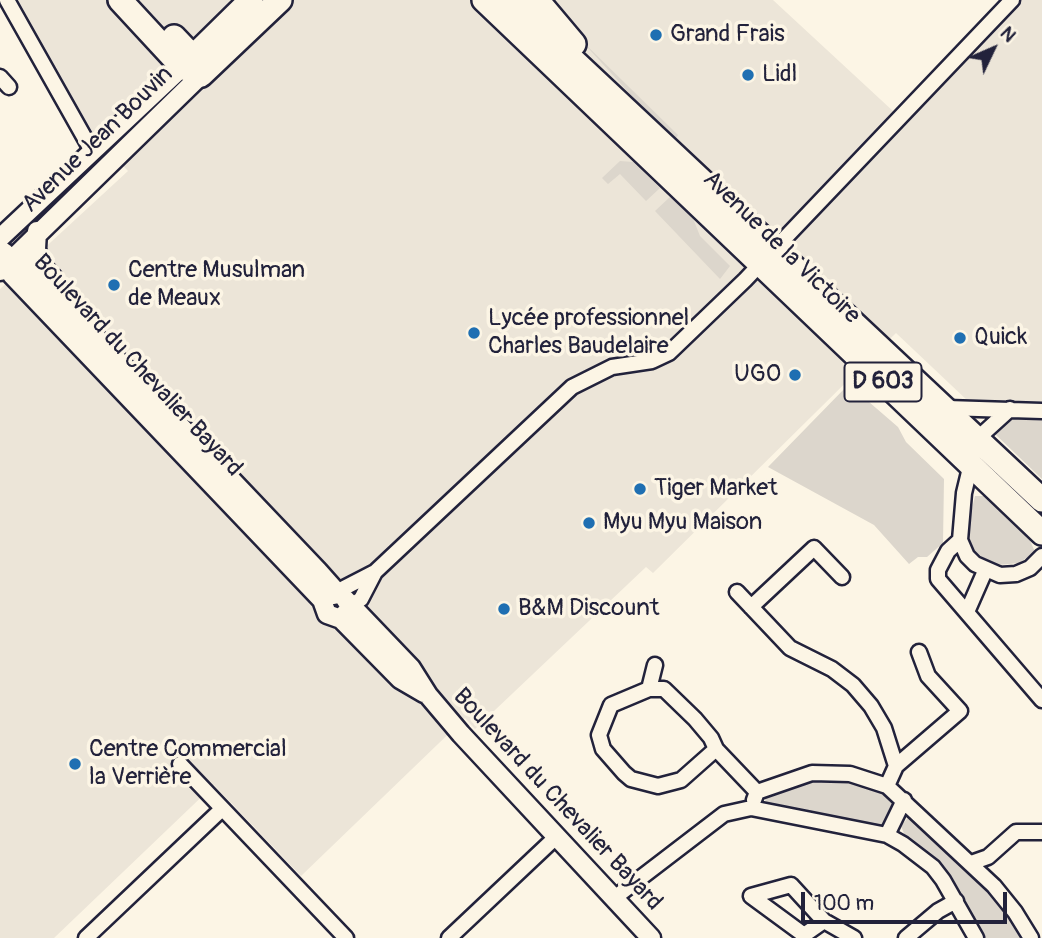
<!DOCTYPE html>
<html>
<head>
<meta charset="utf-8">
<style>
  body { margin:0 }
  #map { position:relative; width:1042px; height:938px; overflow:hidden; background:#fcf5e5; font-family:Pangolin,sans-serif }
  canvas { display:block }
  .north { position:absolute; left:958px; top:14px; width:70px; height:70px; -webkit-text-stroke:5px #fcf5e5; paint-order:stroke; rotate:46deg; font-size:19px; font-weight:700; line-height:28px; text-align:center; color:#22223b }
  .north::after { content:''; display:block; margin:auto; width:24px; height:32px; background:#22223b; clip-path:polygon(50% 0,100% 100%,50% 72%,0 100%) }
  .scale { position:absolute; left:801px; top:892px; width:206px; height:32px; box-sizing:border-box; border:4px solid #22223b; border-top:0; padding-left:9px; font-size:21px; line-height:24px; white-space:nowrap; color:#22223b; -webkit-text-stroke:5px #fcf5e5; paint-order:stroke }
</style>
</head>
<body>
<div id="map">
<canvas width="1042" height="938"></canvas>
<div class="north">N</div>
<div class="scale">100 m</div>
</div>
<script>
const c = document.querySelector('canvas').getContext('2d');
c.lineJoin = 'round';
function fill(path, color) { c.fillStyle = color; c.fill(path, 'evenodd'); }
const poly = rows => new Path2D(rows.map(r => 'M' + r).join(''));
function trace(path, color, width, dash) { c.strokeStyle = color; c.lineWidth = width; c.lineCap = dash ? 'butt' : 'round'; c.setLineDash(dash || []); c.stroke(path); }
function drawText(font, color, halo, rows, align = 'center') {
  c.font = font + ' Pangolin,sans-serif'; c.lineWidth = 7; c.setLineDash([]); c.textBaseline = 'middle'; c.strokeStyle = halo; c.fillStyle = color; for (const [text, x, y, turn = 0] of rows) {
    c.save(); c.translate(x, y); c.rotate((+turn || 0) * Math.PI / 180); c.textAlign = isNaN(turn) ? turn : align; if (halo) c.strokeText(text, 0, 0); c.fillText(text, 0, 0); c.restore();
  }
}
const built = poly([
  [17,0,773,0,907,124,1018,0,1042,0,1042,471,896,333,653,573,646,567,475,729,465,718,301,876,214,785,54,938,0,938,0,289,128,171,87,127]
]);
const green = poly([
  [580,39,678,135,676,138,661,128],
  [620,161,633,162,660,188,646,201,620,174,608,184,602,178],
  [670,197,692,216,700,236,730,266,720,279,655,211],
  [846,387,854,389,898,427,906,442,944,479,943,543,927,557,918,557,909,564,874,525,768,467],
  [1018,418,1042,421,1042,479,995,434,1006,422],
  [975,496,985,496,1029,538,1035,552,1019,563,999,565,990,563,972,549,966,533],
  [814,776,862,782,889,794,894,802,891,819,882,826,872,828,767,806,765,799,769,792],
  [911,814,971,865,1027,938,984,938,952,877,932,856,905,836,901,826]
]);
const minor = poly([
  [7,0,92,151],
  [0,77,9,87],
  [947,408,1042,411],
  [1010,409,977,439,964,493,960,540,967,556,975,564,1000,575,1016,574,1030,568,1042,556],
  [960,540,948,551,938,570,938,579,1042,700],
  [737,592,790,648,832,669,853,685,871,706,884,728,896,766,887,786],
  [338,595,344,588,375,572,572,387,612,367,652,361,669,353,745,280,1012,0],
  [351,606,361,599,375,572],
  [751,607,814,548,842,577],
  [967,612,985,571],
  [649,689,655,665],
  [716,749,681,780,658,786,631,779,624,773,603,749,599,735,611,705,649,689,664,689,695,719,711,738,716,749,757,792],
  [180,764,346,938],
  [896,766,960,711,928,676,919,652],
  [754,800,757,792,812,773,850,774,887,786,994,886,1015,912,1031,938],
  [887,835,904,800],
  [971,863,988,857,1016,832,1042,832],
  [613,899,724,814,751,808,887,835,903,844,933,867,943,880,976,938],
  [824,921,804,935,751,896,791,885,824,921,854,938],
  [86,938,222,809],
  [449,938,555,838],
  [906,938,938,911,956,901]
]);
const tertiary = poly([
  [37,231,36,249,40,264,53,278],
  [0,238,193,57,201,75,0,271],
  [4,252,11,259,25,263,318,571,334,589,334,595],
  [11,259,12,275,322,600,327,614,341,619,351,606],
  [345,599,411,668,428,695,461,734,651,938],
  [341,619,400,679,424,693]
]);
const primary = poly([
  [120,0,182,67,201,75,280,0],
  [484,0,1042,533],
  [509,0,1042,500],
  [537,0,574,44],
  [174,37,193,57,251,0]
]);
const markers = [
  [656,35,7,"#1f6fb2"],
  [748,75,7,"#1f6fb2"],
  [114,285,7,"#1f6fb2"],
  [474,333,7,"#1f6fb2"],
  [960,338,7,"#1f6fb2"],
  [795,375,7,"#1f6fb2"],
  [640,489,7,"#1f6fb2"],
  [589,523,7,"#1f6fb2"],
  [504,609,7,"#1f6fb2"],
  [75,764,7,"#1f6fb2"]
];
const shields = [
  [883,382,77]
];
const shieldNames = [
  ["D 603",883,382]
];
const poiNames = [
  ["Grand Frais",670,35],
  ["Lidl",762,75],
  ["Centre Musulman",128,271],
  ["de Meaux",128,299],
  ["Lycée professionnel",488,319],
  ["Charles Baudelaire",488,347],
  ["Quick",974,338],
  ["UGO",781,375,"right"],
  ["Tiger Market",654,489],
  ["Myu Myu Maison",603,523],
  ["B&M Discount",518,609],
  ["Centre Commercial",89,750],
  ["la Verrière",89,778]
];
const streetNames = [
  ["Avenue Jean Bouvin",98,140,-44],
  ["Avenue de la Victoire",781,248,44],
  ["Boulevard du Chevalier Bayard",137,366,47],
  ["Boulevard du Chevalier Bayard",557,800,47]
];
fill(built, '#ece5d8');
fill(green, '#dcd6cc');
trace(minor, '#22223b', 19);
trace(tertiary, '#22223b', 23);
trace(primary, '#22223b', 28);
trace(minor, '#fcf5e5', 14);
trace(tertiary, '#fcf5e5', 18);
trace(primary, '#fcf5e5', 23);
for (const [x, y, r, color] of markers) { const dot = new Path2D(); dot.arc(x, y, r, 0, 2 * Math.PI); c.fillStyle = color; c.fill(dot); trace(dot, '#fcf5e5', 2.5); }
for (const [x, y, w] of shields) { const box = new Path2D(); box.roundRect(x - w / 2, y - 19.5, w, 39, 5); c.fillStyle = '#fcf5e5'; c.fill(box); trace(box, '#22223b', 2); }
drawText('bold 23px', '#22223b', null, shieldNames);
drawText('24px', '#22223b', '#fcf5e5', poiNames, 'left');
drawText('24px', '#22223b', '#fcf5e5', streetNames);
</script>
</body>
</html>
